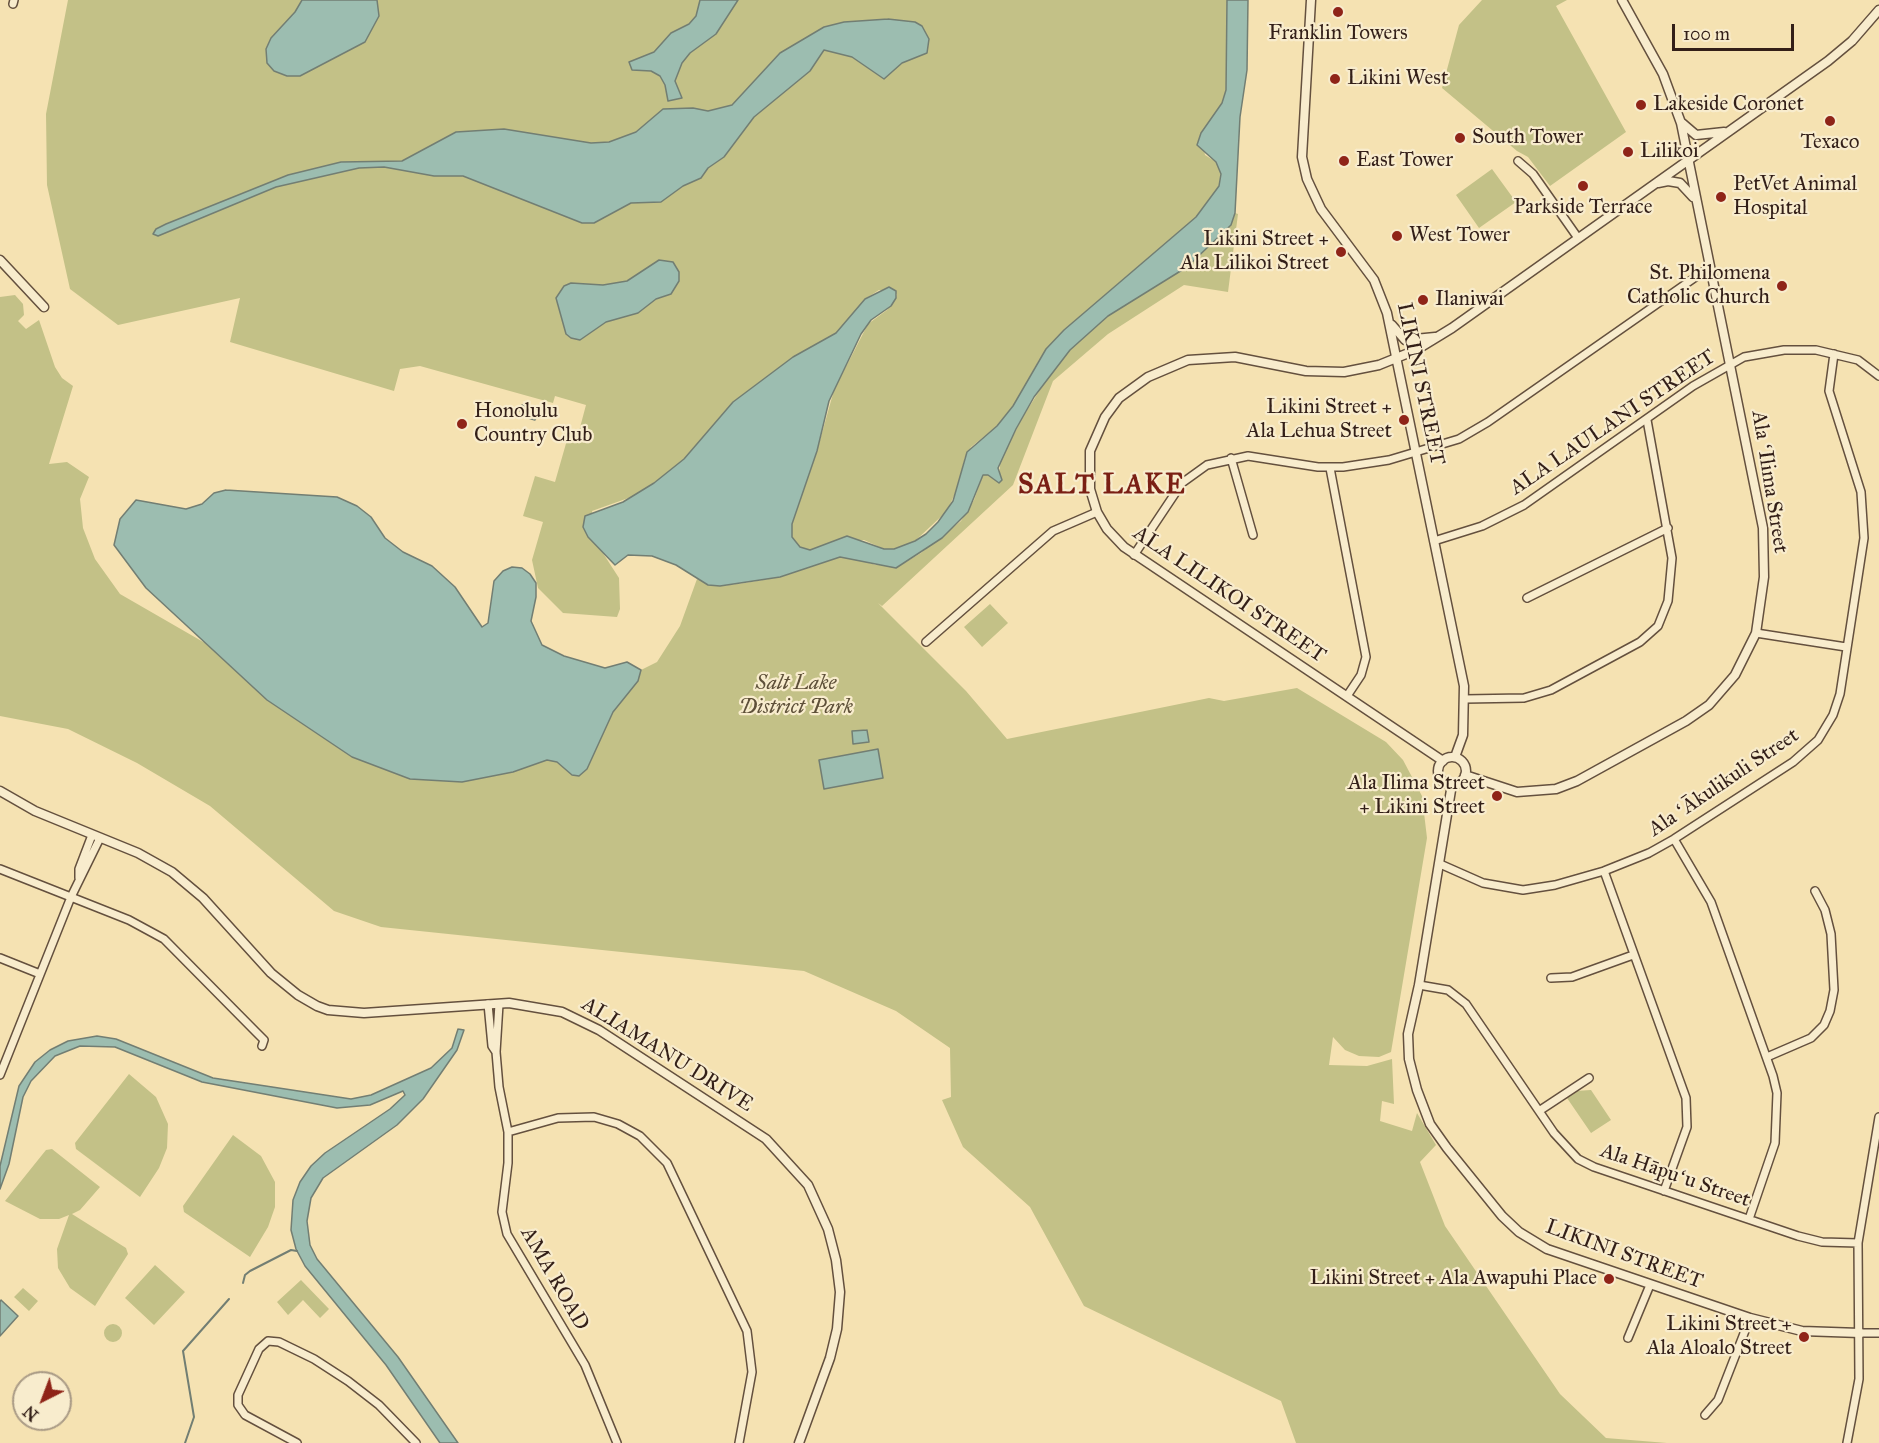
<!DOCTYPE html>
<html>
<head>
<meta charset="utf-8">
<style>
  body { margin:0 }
  #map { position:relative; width:1879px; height:1443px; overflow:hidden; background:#f5e2b2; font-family:"IM FELL Great Primer",serif }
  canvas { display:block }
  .north { position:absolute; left:12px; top:1371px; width:60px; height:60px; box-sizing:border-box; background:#f8eccd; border:2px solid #a99a85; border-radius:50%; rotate:222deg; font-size:16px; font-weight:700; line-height:24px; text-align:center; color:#331f18 }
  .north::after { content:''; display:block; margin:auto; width:21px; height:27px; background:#8f2418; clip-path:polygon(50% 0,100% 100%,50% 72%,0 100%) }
  .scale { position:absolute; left:1672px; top:24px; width:122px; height:27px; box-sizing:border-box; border:3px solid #331f18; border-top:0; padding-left:8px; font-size:18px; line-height:21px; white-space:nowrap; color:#331f18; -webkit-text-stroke:4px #f8eccd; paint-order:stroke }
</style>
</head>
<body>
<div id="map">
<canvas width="1879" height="1443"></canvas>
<div class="north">N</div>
<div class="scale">100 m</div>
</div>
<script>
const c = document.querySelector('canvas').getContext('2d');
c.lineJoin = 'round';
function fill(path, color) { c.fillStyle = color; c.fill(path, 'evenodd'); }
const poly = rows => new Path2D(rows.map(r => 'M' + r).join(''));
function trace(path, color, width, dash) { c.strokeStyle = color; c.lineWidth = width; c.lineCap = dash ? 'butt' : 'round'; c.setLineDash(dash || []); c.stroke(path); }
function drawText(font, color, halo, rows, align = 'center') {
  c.font = font + ' "IM FELL Great Primer",serif'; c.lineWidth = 4.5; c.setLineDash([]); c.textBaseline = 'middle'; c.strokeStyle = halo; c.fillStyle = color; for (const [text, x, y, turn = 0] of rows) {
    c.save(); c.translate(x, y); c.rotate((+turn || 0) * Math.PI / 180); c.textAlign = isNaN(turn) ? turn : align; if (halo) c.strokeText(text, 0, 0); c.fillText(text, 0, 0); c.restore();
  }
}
const green = poly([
  [68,0,1227,0,1226,90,1223,102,1201,133,1205,155,1216,162,1221,174,1219,186,1196,217,1064,330,1039,360,1013,406,997,426,971,447,965,457,957,489,947,511,915,541,894,549,884,549,864,540,828,544,810,550,800,547,792,537,792,524,817,451,834,390,868,324,887,310,896,298,897,294,879,290,865,299,836,333,793,357,733,402,684,459,665,475,634,496,592,511,599,547,619,578,620,609,617,617,563,613,538,588,532,560,543,522,523,516,535,476,555,482,569,433,578,435,586,405,555,396,553,403,420,366,400,369,394,391,230,342,240,298,118,325,70,289,47,185,46,114],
  [1482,0,1567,0,1556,6,1626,132,1550,186,1528,157,1517,151,1442,88,1459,25],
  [1492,169,1516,202,1479,228,1456,195],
  [1235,213,1238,214,1228,292,1184,285,1108,334,1053,381,1013,485,882,606,878,603,966,691,1007,739,1209,698,1224,701,1297,688,1386,742,1403,760,1422,796,1427,838,1391,1052,1379,1057,1359,1056,1345,1050,1333,1037,1329,1065,1367,1066,1392,1059,1394,1104,1382,1101,1380,1121,1412,1131,1417,1113,1436,1145,1420,1162,1445,1226,1560,1394,1606,1438,1667,1443,1296,1443,1281,1401,1084,1306,1030,1207,963,1147,942,1100,951,1097,950,1048,896,1011,804,971,381,927,334,911,210,806,137,763,68,729,0,716,0,297,15,295,23,304,24,315,18,321,26,329,39,320,55,367,62,378,73,386,49,464,67,462,89,477,80,499,83,528,95,559,120,594,205,643,267,700,352,757,410,779,462,782,513,772,547,760,557,762,572,775,603,731,613,712,638,681,641,670,657,662,680,626,697,579,720,586,745,583,780,577,840,557,852,558,876,565,901,565,921,553,961,521,974,500,983,475,988,475,999,483,1000,462,1022,418,1054,368,1070,350,1108,316,1187,267,1231,225],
  [990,604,1008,623,982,647,964,627],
  [129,1074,156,1097,168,1124,167,1148,159,1168,140,1197,76,1149,75,1143],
  [1591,1090,1611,1120,1591,1133,1567,1098,1576,1091],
  [233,1135,261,1156,275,1182,275,1207,268,1227,250,1257,184,1212,183,1206],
  [52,1149,100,1187,80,1210,72,1214,126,1248,128,1254,95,1306,70,1288,58,1268,57,1249,69,1215,59,1219,40,1219,5,1201,46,1150],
  [155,1265,185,1292,154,1325,125,1298],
  [301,1280,329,1309,320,1318,303,1300,288,1315,277,1302],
  [23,1288,38,1301,29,1311,14,1297],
  '104 1333a9 9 0 1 1 18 0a9 9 0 1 1-18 0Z'
]);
const water = poly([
  [302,0,377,0,379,16,365,42,300,76,287,76,274,71,267,63,266,49,271,38,295,12,302,0],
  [700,0,738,0,716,34,690,53,682,63,675,81,682,98,668,101,665,85,660,76,651,71,632,70,629,62,654,52,671,33,689,24,696,16,700,0],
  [1227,0,1248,0,1247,70,1240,117,1235,213,1231,225,1187,267,1108,316,1070,350,1034,397,1016,429,998,468,1002,480,999,483,988,475,983,475,968,512,942,538,896,568,840,557,780,577,720,586,708,585,676,565,652,556,628,555,615,565,588,537,583,527,585,516,623,502,654,483,684,459,733,402,793,357,836,333,865,299,889,287,896,291,896,298,891,306,871,320,861,334,829,401,817,451,792,524,792,537,800,547,810,550,847,536,884,549,894,549,915,541,926,534,938,522,953,501,967,452,997,426,1013,406,1046,349,1064,330,1196,217,1219,186,1221,174,1216,162,1197,145,1201,133,1222,103,1226,90,1227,0],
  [888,19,915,22,922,26,929,39,927,53,902,63,884,79,852,57,824,50,810,71,754,117,724,157,708,168,701,178,683,186,661,202,631,203,594,223,582,223,463,176,434,176,384,167,359,168,276,187,158,236,153,234,156,229,166,224,288,175,341,162,402,161,456,132,504,129,591,143,609,142,636,132,663,109,693,108,708,111,732,105,780,53,824,27,844,22,888,19],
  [659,260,673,262,679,272,679,281,671,294,656,299,638,313,606,322,580,340,571,338,566,334,556,298,564,286,571,283,603,285,627,281,659,260],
  [522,405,543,411,542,417,537,416,535,420,524,417,525,413,520,411,522,405],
  [226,490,337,497,357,506,371,517,385,538,403,552,432,566,455,587,482,627,488,623,494,581,503,571,512,567,522,568,530,574,536,583,536,597,531,621,542,645,564,656,605,668,627,662,641,670,638,681,613,712,587,769,579,776,572,775,557,762,547,760,513,772,462,782,410,779,352,757,267,700,146,588,114,545,120,519,136,500,186,509,202,504,214,493,226,490],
  [867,730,869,742,853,744,852,731,867,730],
  [878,749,883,778,824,789,819,760,878,749],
  [458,1029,464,1030,457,1050,423,1099,397,1125,323,1178,311,1198,307,1221,310,1245,317,1259,398,1357,458,1443,440,1443,386,1365,305,1266,296,1249,291,1230,293,1200,300,1182,311,1166,325,1153,390,1109,405,1095,403,1091,370,1105,337,1108,202,1082,115,1047,80,1046,55,1056,31,1081,23,1097,9,1164,0,1189,0,1166,19,1086,35,1062,50,1050,68,1041,97,1036,116,1039,213,1078,351,1099,371,1095,431,1068,452,1048,458,1029],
  [1,1300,18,1316,0,1336,0,1302,1,1300]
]);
const stream = poly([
  [243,1283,245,1275,250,1271,291,1250,297,1251],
  [185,1443,194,1417,183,1351,229,1299]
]);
const minor = poly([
  [13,4,14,0],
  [1518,161,1533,174,1578,238],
  [1231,458,1253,535],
  [1330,468,1366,657,1361,675,1347,696],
  [1434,541,1482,526,1524,505,1693,386,1744,357,1784,350,1816,350,1858,360,1879,376],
  [1134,555,1182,483,1207,465,1248,456,1318,467,1343,467,1389,460,1459,439,1488,422,1710,267],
  [1527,598,1668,528],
  [1756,633,1846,647],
  [926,642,1053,531,1097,512],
  [1465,699,1524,698,1551,690,1640,642,1658,626,1668,601,1672,558,1647,420],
  [1674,839,1711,902,1773,1076,1777,1093,1775,1143,1749,1219],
  [1440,864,1483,883,1523,890,1555,885,1604,871,1649,853,1674,839,1793,762,1818,740,1833,715,1840,694,1864,538,1861,492,1829,391,1834,354],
  [0,869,129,920,164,939,256,1032,264,1040,262,1046],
  [1604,871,1686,1098,1687,1127,1664,1191],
  [79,878,79,869,92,835],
  [0,958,40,974],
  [1551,978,1572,977,1633,955],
  [1419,985,1448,990,1466,1004,1554,1133,1578,1159,1594,1167,1798,1236,1822,1242,1858,1243],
  [488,1004,492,1046,496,1052],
  [499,1004,496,1052,499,1087,508,1132,508,1163,502,1212,507,1234,585,1365,617,1443],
  [1767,1057,1811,1038,1824,1025,1830,1011,1834,990,1831,934,1825,910,1815,891],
  [0,1075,71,897,100,838],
  [1539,1111,1589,1078],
  [508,1132,558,1118,594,1117,618,1124,640,1136,667,1163,747,1331,752,1372,739,1443],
  [1860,1333,1879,1333],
  [1628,1338,1650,1285],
  [1705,1415,1718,1400,1750,1318],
  [297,1443,245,1415,238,1405,238,1395,259,1349,268,1341,279,1342,314,1359,348,1381,379,1405,416,1443],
  [1847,1443,1859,1379,1858,1243,1879,1117]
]);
const tertiary = poly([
  [1311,0,1302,157,1307,179,1321,209,1374,280,1387,313,1464,686,1463,735,1455,757],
  [1682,123,1696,135,1724,132],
  [1658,183,1668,181,1680,183,1693,197],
  [0,260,44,307],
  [1392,325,1405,340,1435,337],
  '1438 771a14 14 0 1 1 28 0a14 14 0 1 1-28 0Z',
  [1443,761,1124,547,1107,529,1097,512,1090,489,1090,451,1105,417,1119,398,1148,377,1188,360,1235,357,1306,371,1344,372,1379,365,1416,350,1452,328,1828,61,1852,41,1879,10],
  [1465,775,1517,792,1556,789,1577,781,1686,721,1709,705,1735,675,1756,633,1764,577,1763,528,1681,123,1663,74,1622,0],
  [1452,784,1419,985,1408,1034,1409,1059,1417,1090,1430,1124,1447,1148,1502,1216,1519,1232,1547,1249,1750,1318,1802,1331,1860,1333],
  [0,791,35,811,138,853,172,872,203,898,271,973,298,995,317,1006,328,1010,364,1013,509,1003,562,1012,599,1030,766,1139,808,1185,828,1229,836,1260,840,1292,837,1329,830,1358,799,1443]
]);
const markers = [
  [1338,12,6,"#8f2418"],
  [1335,79,6,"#8f2418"],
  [1641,105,6,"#8f2418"],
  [1830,121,6,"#8f2418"],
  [1460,138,6,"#8f2418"],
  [1628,152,6,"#8f2418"],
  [1344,161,6,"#8f2418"],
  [1583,186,6,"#8f2418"],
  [1721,197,6,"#8f2418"],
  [1397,236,6,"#8f2418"],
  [1341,252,6,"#8f2418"],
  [1782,286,6,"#8f2418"],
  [1423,300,6,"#8f2418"],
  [1404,420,6,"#8f2418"],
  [462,424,6,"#8f2418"],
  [1497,796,6,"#8f2418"],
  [1609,1279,6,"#8f2418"],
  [1804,1337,6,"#8f2418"]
];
const poiNames = [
  ["Franklin Towers",1338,34,"center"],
  ["Likini West",1347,79],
  ["Lakeside Coronet",1653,105],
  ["South Tower",1472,138],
  ["Texaco",1830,143,"center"],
  ["Lilikoi",1640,152],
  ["East Tower",1356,161],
  ["PetVet Animal",1733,185],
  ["Hospital",1733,209],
  ["Parkside Terrace",1583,208,"center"],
  ["West Tower",1409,236],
  ["Likini Street +",1329,240,"right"],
  ["Ala Lilikoi Street",1329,264,"right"],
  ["St. Philomena",1770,274,"right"],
  ["Catholic Church",1770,298,"right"],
  ["Ilaniwai",1435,300],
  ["Likini Street +",1392,408,"right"],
  ["Ala Lehua Street",1392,432,"right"],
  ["Honolulu",474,412],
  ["Country Club",474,436],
  ["Ala Ilima Street",1485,784,"right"],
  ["+ Likini Street",1485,808,"right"],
  ["Likini Street + Ala Awapuhi Place",1597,1279,"right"],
  ["Likini Street +",1792,1325,"right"],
  ["Ala Aloalo Street",1792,1349,"right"]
];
const streetNames = [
  ["LIKINI STREET",1420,384,78],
  ["ALA LAULANI STREET",1613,423,-34],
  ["Ala ʻIlima Street",1769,482,81],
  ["ALA LILIKOI STREET",1229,595,34],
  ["Ala ʻĀkulikuli Street",1724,783,-34],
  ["ALIAMANU DRIVE",667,1055,32],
  ["Ala Hāpuʻu Street",1675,1176,19],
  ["LIKINI STREET",1624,1255,20],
  ["AMA ROAD",554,1279,60]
];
const parkNames = [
  ["Salt Lake",796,684],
  ["District Park",796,708]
];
const districtNames = [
  ["SALT LAKE",1102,486]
];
fill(green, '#c3c187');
fill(water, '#9cbdb0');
trace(water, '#727e73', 1.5);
trace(stream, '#727e73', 2);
trace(minor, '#64503e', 10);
trace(tertiary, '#64503e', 11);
trace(minor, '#f8eccd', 7);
trace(tertiary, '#f8eccd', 8);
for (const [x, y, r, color] of markers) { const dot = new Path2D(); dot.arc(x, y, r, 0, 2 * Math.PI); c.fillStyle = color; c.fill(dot); trace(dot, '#f8eccd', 2); }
drawText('21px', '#331f18', '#f8eccd', poiNames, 'left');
drawText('21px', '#331f18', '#f8eccd', streetNames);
drawText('italic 21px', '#5e5039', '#f8eccd', parkNames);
c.letterSpacing = '1.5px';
drawText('bold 27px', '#7a1f14', '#f8eccd', districtNames);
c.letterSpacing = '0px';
</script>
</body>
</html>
